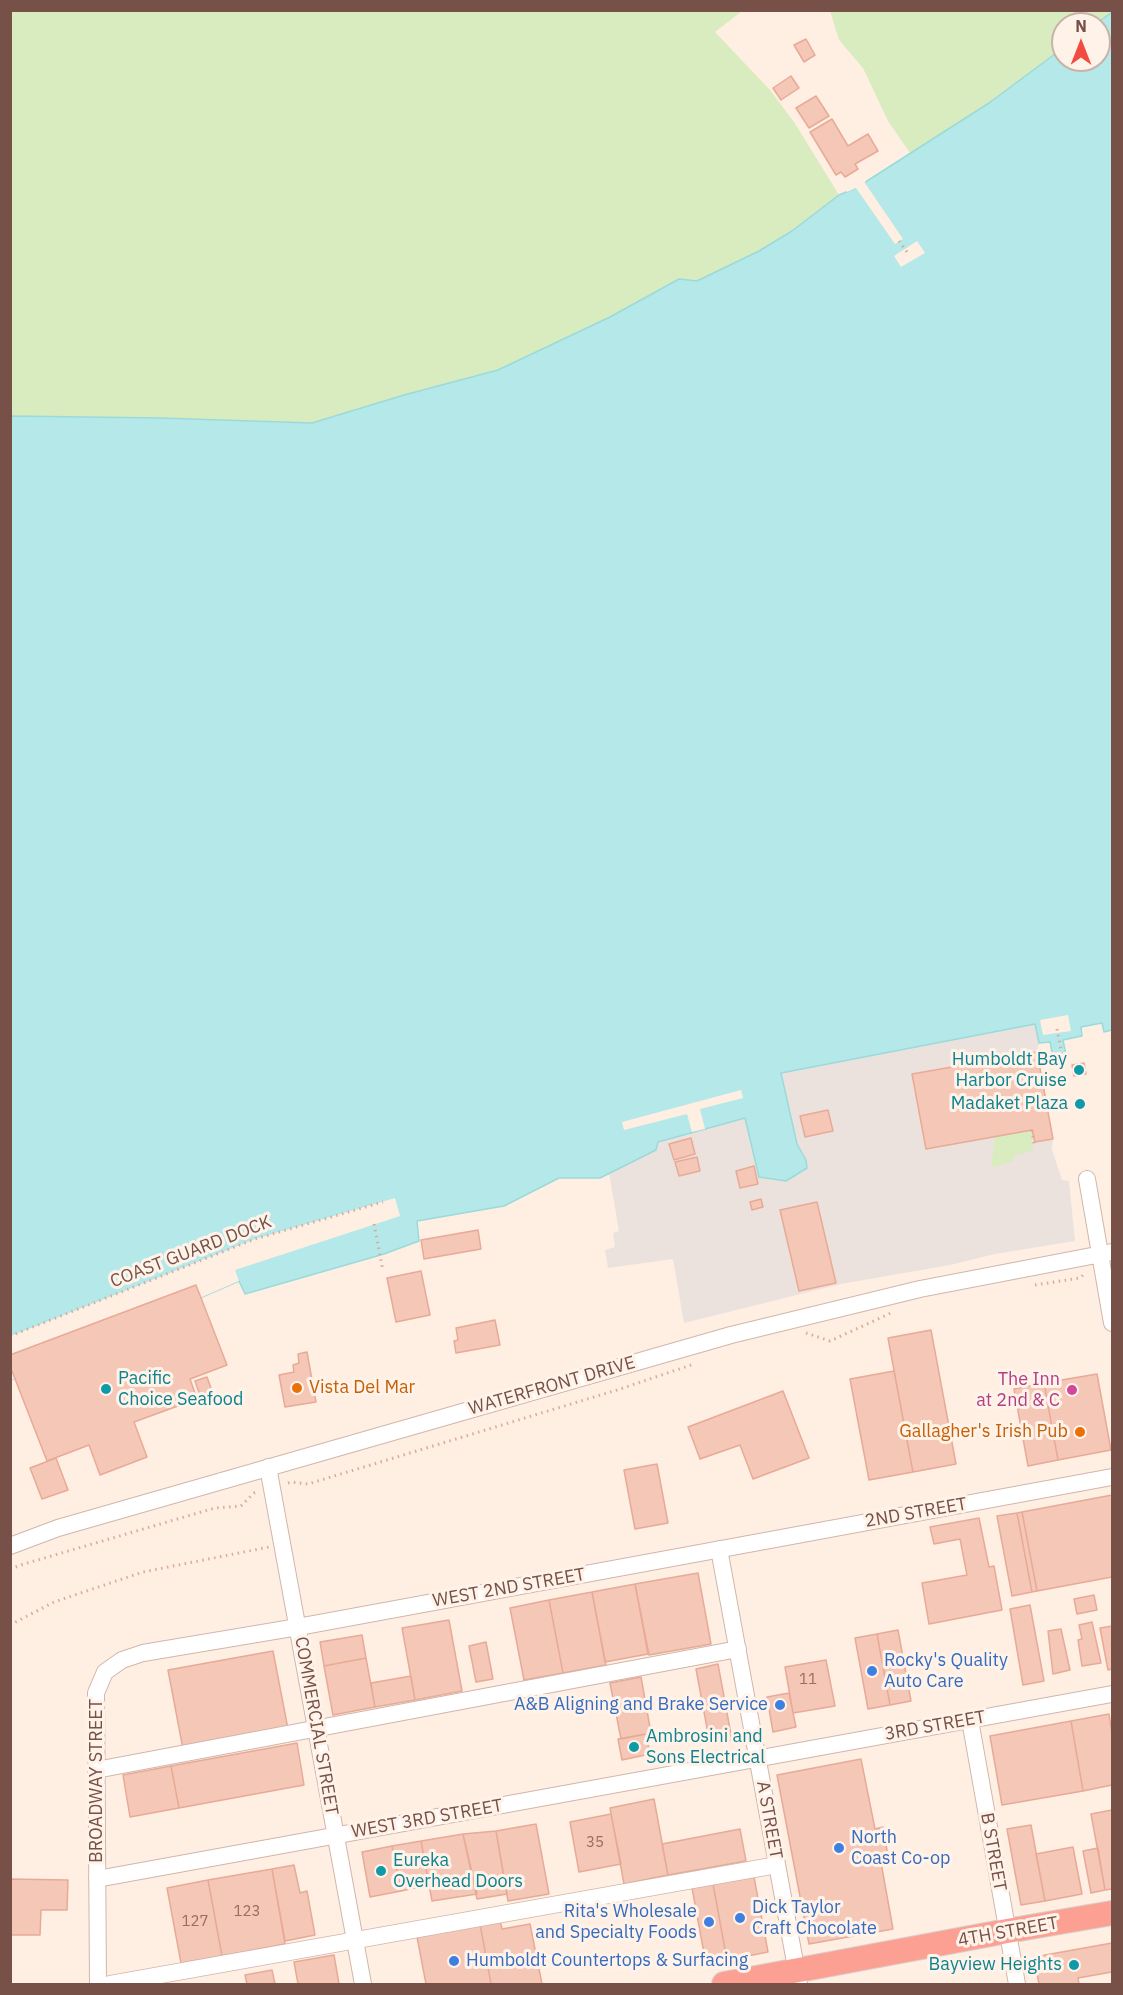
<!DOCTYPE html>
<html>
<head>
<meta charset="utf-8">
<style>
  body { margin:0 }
  #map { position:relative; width:1123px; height:1995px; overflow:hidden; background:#feefe2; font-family:"IBM Plex Sans",sans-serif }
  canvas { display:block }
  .frame { position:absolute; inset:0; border:12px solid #775147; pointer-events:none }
  .north { position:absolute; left:1051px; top:12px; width:60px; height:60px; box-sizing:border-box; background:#fff3e9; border:2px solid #c9b2a8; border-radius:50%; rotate:0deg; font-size:16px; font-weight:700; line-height:24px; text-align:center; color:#775147 }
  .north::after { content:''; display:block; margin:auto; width:21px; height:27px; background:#f04c3f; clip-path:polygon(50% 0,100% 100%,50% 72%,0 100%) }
</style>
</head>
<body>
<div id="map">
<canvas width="1123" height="1995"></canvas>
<div class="frame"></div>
<div class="north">N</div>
</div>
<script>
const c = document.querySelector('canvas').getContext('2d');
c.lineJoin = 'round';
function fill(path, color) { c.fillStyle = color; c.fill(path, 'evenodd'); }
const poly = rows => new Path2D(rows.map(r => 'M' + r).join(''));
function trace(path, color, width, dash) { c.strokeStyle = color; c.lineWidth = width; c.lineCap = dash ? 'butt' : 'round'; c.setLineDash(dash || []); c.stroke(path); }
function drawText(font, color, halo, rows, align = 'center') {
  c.font = font + ' "IBM Plex Sans",sans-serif'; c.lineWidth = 6; c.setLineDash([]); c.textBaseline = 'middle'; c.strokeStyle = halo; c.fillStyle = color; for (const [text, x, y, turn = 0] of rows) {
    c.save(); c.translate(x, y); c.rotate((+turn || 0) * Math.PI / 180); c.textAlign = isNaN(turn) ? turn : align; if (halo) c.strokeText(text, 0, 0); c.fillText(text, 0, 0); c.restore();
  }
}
const industrial = poly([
  [1035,1024,1039,1043,1037,1052,1053,1139,1052,1149,1062,1180,1069,1181,1075,1241,995,1254,950,1265,841,1284,684,1323,673,1259,608,1268,605,1250,615,1247,613,1233,619,1231,609,1173,656,1150,658,1142,745,1118,806,1160,797,1144,781,1073]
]);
const green = poly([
  [11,11,742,11,715,32,770,90,794,122,839,195,856,188,910,153,888,121,863,68,839,40,830,11,1112,11,1112,69,11,637],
  [1063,24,1099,24,1099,60,1063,60],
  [1031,1130,1033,1150,1013,1156,1014,1161,991,1168,995,1137]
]);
const water = poly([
  [1112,12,1112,1030,1104,1032,1102,1023,1081,1027,1082,1036,1063,1040,1067,1060,1054,1062,1050,1042,1039,1043,1035,1024,781,1073,797,1144,806,1160,807,1168,786,1181,759,1177,745,1118,658,1142,656,1150,600,1178,559,1178,504,1206,417,1221,419,1241,384,1254,245,1294,239,1281,11,1380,10,416,160,418,312,423,404,395,498,370,610,317,679,279,697,281,759,251,792,231,839,195,856,188,989,103,1063,48,1063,60,1099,60,1099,24,1096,24,1112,12]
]);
const pier = poly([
  [866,178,865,183,903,239,895,244,856,188,847,192,845,189],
  [917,241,925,253,901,267,894,256],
  [1068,1015,1071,1031,1043,1035,1040,1020],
  [741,1090,743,1098,700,1109,705,1129,692,1132,687,1114,624,1130,622,1122],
  [395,1198,400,1216,235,1270,239,1281,11,1380,11,1336,255,1239]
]);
const building = poly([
  [806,39,815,55,804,62,794,45,806,39],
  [791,76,799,88,781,100,773,88,791,76],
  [816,96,829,116,809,128,796,108,816,96],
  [832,119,848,146,868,134,878,151,855,164,858,169,845,177,841,172,836,175,810,132,832,119],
  [1037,1052,1053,1139,1035,1142,1032,1130,926,1149,912,1074,1037,1052],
  [1084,1063,1086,1074,1074,1076,1072,1065,1084,1063],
  [828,1110,833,1131,805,1137,800,1116,828,1110],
  [691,1138,695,1154,674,1160,669,1144,691,1138],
  [697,1157,700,1171,679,1176,675,1162,697,1157],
  [754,1166,758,1184,740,1188,736,1171,754,1166],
  [761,1199,763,1207,752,1210,750,1202,761,1199],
  [817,1202,836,1283,799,1291,780,1210,817,1202],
  [478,1230,481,1249,424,1259,421,1240,478,1230],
  [421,1271,430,1315,396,1322,387,1278,421,1271],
  [196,1285,227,1365,190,1379,197,1399,134,1422,147,1457,100,1475,89,1445,47,1461,10,1366,10,1355,196,1285],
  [495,1320,500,1345,456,1353,454,1341,458,1340,456,1328,495,1320],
  [931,1330,956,1464,913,1472,888,1338,931,1330],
  [307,1352,316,1402,285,1407,279,1375,294,1372,293,1365,299,1363,298,1354,307,1352],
  [894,1371,913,1472,869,1480,850,1379,894,1371],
  [1097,1374,1111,1450,1058,1460,1044,1383,1097,1374],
  [207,1377,212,1391,200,1395,195,1381,207,1377],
  [1044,1383,1058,1460,1028,1466,1014,1389,1044,1383],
  [783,1391,809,1458,753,1479,740,1445,700,1459,688,1427,783,1391],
  [56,1458,68,1490,42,1499,30,1468,56,1458],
  [657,1464,668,1523,635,1529,624,1470,657,1464],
  [1112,1495,1112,1577,1037,1591,1022,1512,1112,1495],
  [1022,1512,1037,1591,1032,1592,1017,1513,1022,1512],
  [1017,1513,1032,1592,1012,1596,997,1516,1017,1513],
  [979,1518,989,1567,994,1566,1002,1610,929,1624,922,1583,967,1575,960,1539,934,1544,930,1527,979,1518],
  [698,1573,711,1644,649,1655,635,1584,698,1573],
  [635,1584,648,1654,605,1662,592,1592,635,1584],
  [592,1592,606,1665,563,1673,549,1600,592,1592],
  [1094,1595,1097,1610,1077,1614,1074,1599,1094,1595],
  [549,1600,563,1673,524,1680,510,1608,549,1600],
  [1030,1605,1044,1681,1023,1685,1010,1609,1030,1605],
  [449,1620,462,1691,415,1700,402,1628,449,1620],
  [1092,1622,1101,1663,1082,1666,1078,1640,1082,1639,1079,1625,1092,1622],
  [1112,1626,1112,1669,1108,1670,1100,1628,1112,1626],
  [1061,1629,1070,1670,1053,1674,1048,1631,1061,1629],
  [898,1630,911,1701,890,1705,877,1634,898,1630],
  [877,1634,890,1705,868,1709,855,1638,877,1634],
  [362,1635,366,1658,324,1666,320,1642,362,1635],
  [486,1642,493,1679,476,1682,469,1646,486,1642],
  [273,1651,288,1729,183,1749,168,1670,273,1651],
  [366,1658,375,1707,333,1715,324,1666,366,1658],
  [826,1660,835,1706,793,1713,785,1667,826,1660],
  [718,1664,732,1740,710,1744,696,1669,718,1664],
  [411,1676,415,1700,375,1707,371,1683,411,1676],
  [641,1677,651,1733,621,1739,610,1683,641,1677],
  [789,1693,796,1727,773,1732,767,1697,789,1693],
  [1109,1714,1112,1734,1112,1785,1083,1791,1071,1721,1109,1714],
  [1071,1721,1083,1791,1002,1805,990,1736,1071,1721],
  [646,1734,650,1754,622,1760,618,1739,646,1734],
  [297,1743,304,1785,179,1808,171,1766,297,1743],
  [861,1759,875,1829,883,1827,888,1856,880,1857,893,1929,809,1944,777,1775,861,1759],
  [171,1766,179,1808,130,1817,123,1775,171,1766],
  [654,1799,668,1875,624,1884,610,1808,654,1799],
  [1112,1810,1112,1889,1105,1890,1091,1814,1112,1810],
  [611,1814,621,1864,579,1872,570,1822,611,1814],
  [536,1824,549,1894,508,1901,496,1831,536,1824],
  [1031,1825,1045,1901,1021,1905,1007,1829,1031,1825],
  [740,1829,746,1861,668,1875,662,1844,740,1829],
  [496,1831,507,1894,477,1899,463,1834,496,1831],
  [463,1834,477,1894,432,1901,421,1841,463,1834],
  [421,1841,429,1885,401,1891,392,1846,421,1841],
  [392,1846,401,1891,370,1897,362,1852,392,1846],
  [1073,1847,1082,1894,1045,1901,1036,1854,1073,1847],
  [1098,1848,1105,1890,1091,1893,1083,1851,1098,1848],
  [294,1865,300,1893,307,1891,315,1935,285,1941,272,1869,294,1865],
  [272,1869,285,1944,222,1956,208,1880,272,1869],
  [754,1877,768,1952,727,1960,713,1884,754,1877],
  [10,1879,68,1880,67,1910,41,1910,40,1935,10,1935,10,1879],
  [208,1880,222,1956,181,1963,167,1888,208,1880],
  [713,1884,727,1960,706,1964,692,1888,713,1884],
  [500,1920,502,1929,530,1924,542,1984,491,1984,480,1924,500,1920],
  [480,1924,491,1984,426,1984,417,1937,480,1924],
  [1112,1943,1112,1972,1078,1978,1079,1984,1039,1984,1034,1957,1112,1943],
  [334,1955,339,1984,298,1984,294,1962,334,1955],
  [272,1970,275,1984,247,1984,245,1975,272,1970]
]);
const path = poly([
  [899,241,907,252],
  [1057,1029,1063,1060],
  [1032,1130,1034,1144],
  [374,1224,383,1271],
  [1035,1285,1080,1278,1084,1274],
  [806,1333,830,1341,891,1313],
  [10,1336,255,1239,383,1202],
  [288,1483,292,1482,308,1484,617,1390,694,1364],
  [10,1569,24,1564,215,1508,241,1506,254,1493,258,1492],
  [10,1625,54,1602,143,1572,269,1547]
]);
const minor = poly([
  [1087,1179,1112,1323],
  [268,1467,363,1984],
  [10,1546,58,1528,731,1335,920,1289,1112,1252],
  [719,1549,799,1984],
  [970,1720,1017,1984],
  [96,1770,738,1649],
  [97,1879,1112,1694],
  [98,1984,96,1693,105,1672,122,1660,143,1653,298,1627,1112,1477],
  [110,1984,777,1865]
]);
const highway = poly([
  [724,1984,1007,1931,1112,1913]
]);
const markers = [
  [1079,1070,6,"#0f9aa8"],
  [1080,1104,6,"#0f9aa8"],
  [297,1388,6,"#e8710a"],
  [106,1389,6,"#0f9aa8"],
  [1072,1390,6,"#d1479c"],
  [1080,1432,6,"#e8710a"],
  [872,1671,6,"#3f7fe0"],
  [780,1705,6,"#3f7fe0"],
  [634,1747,6,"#0f9aa8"],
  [839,1848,6,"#3f7fe0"],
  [381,1871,6,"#0f9aa8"],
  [740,1918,6,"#3f7fe0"],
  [709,1922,6,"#3f7fe0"],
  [454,1961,6,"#3f7fe0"],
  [1074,1965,6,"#0f9aa8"]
];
const numberNames = [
  ["11",808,1680],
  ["35",595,1843],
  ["123",247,1912],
  ["127",195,1922]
];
const cultureNames = [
  ["Humboldt Bay",1067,1060],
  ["Harbor Cruise",1067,1081],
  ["Madaket Plaza",1068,1104],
  ["Pacific",118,1379,"left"],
  ["Choice Seafood",118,1400,"left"],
  ["Ambrosini and",646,1737,"left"],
  ["Sons Electrical",646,1758,"left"],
  ["Eureka",393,1861,"left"],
  ["Overhead Doors",393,1882,"left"],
  ["Bayview Heights",1062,1965]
];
const streetNames = [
  ["COAST GUARD DOCK",191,1252,-21],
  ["WATERFRONT DRIVE",552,1386,-16],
  ["2ND STREET",916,1513,-10],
  ["WEST 2ND STREET",509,1588,-10],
  ["COMMERCIAL STREET",316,1726,80],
  ["3RD STREET",935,1726,-10],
  ["BROADWAY STREET",97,1781,-90],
  ["WEST 3RD STREET",427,1819,-10],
  ["A STREET",769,1820,80],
  ["B STREET",993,1852,80],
  ["4TH STREET",1008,1932,-10]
];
const hotelNames = [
  ["The Inn",1060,1380],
  ["at 2nd & C",1060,1401]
];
const foodNames = [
  ["Vista Del Mar",309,1388],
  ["Gallagher's Irish Pub",1068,1432,"right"]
];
const shopNames = [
  ["Rocky's Quality",884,1661],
  ["Auto Care",884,1682],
  ["A&B Aligning and Brake Service",768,1705,"right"],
  ["North",851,1838],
  ["Coast Co-op",851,1859],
  ["Dick Taylor",752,1908],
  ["Craft Chocolate",752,1929],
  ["Rita's Wholesale",697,1912,"right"],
  ["and Specialty Foods",697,1933,"right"],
  ["Humboldt Countertops & Surfacing",466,1961]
];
fill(industrial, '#ece2dd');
fill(green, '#d8ecbf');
fill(water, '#b5e8e8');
trace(water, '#9bdadb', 1.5);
fill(pier, '#feefe2');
fill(building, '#f5c7b7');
trace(building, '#e8aa97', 1.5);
trace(minor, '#d1b6ab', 18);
trace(highway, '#d9cecb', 26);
trace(path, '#daaa9b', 3, [1.5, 4.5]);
trace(minor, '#fff', 16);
trace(highway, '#fca094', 24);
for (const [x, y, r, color] of markers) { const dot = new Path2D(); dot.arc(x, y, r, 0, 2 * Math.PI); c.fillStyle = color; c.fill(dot); trace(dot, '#fff3e9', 2); }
drawText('15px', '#966e63', null, numberNames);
drawText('18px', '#0d838f', '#fff3e9', cultureNames, 'right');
drawText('18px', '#775147', '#fff3e9', streetNames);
drawText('18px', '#b23c85', '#fff3e9', hotelNames, 'right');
drawText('18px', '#c56008', '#fff3e9', foodNames, 'left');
drawText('18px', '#366cbe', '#fff3e9', shopNames, 'left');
</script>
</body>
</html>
